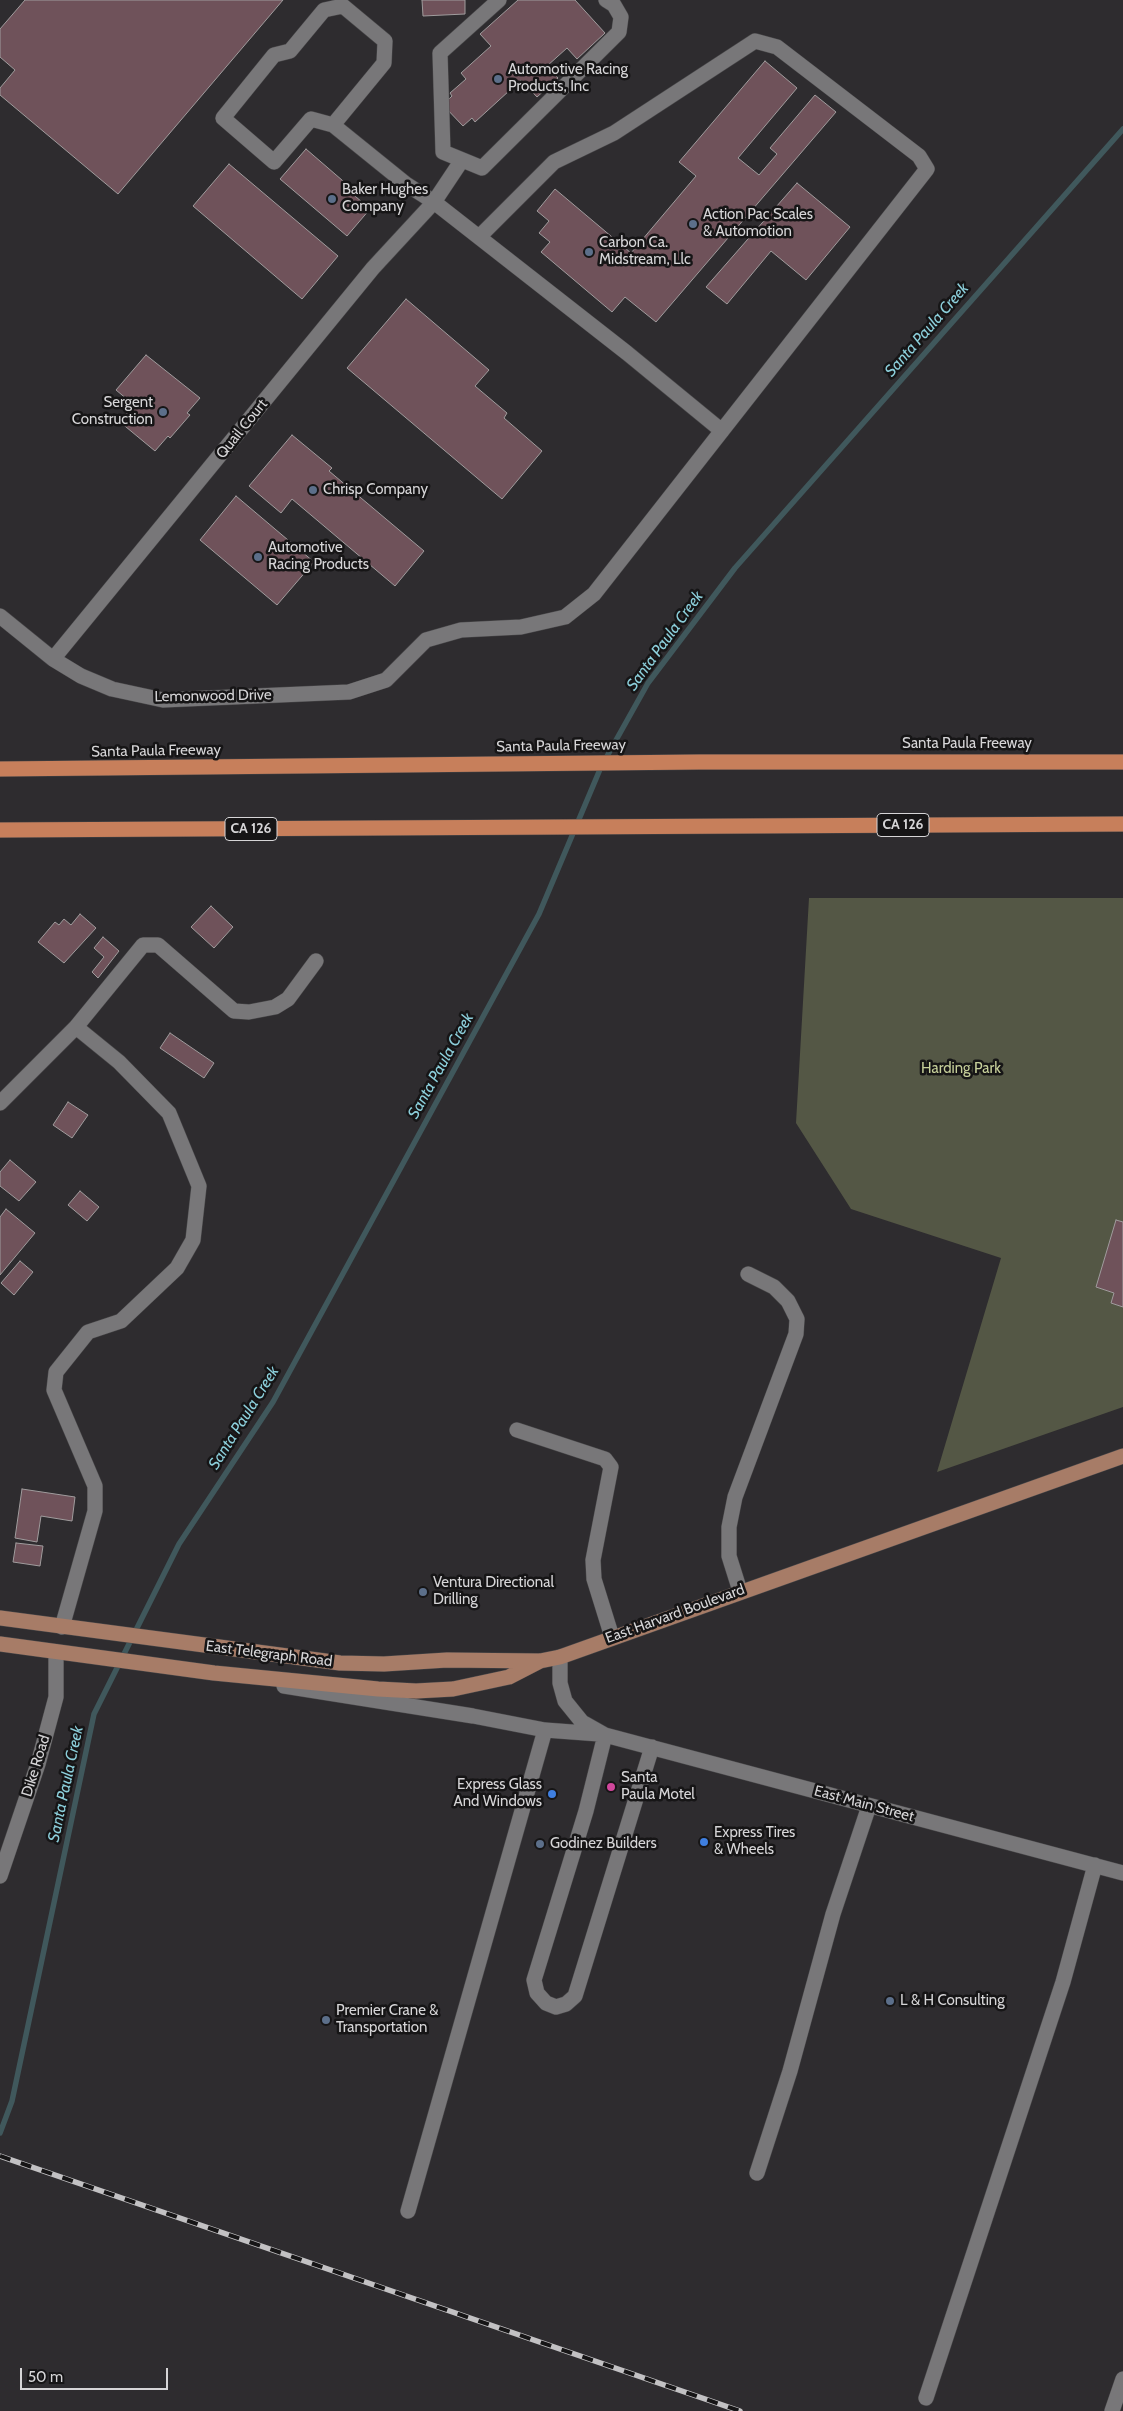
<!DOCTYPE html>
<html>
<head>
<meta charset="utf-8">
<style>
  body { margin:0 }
  #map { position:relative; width:1123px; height:2411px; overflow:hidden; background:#2e2c2f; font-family:Cabin,sans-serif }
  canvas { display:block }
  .scale { position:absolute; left:20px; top:2368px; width:148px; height:22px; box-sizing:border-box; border:2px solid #d6d5d7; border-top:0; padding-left:6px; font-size:15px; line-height:18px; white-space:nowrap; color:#d6d5d7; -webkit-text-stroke:4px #161516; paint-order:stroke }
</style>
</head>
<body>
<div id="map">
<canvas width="1123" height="2411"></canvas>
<div class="scale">50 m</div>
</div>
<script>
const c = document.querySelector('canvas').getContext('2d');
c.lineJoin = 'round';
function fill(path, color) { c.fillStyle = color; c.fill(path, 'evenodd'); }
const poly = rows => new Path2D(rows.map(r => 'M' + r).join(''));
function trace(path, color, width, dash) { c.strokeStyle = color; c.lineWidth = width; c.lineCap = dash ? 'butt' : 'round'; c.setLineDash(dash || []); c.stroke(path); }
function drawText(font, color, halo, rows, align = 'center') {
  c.font = font + ' Cabin,sans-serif'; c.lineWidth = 5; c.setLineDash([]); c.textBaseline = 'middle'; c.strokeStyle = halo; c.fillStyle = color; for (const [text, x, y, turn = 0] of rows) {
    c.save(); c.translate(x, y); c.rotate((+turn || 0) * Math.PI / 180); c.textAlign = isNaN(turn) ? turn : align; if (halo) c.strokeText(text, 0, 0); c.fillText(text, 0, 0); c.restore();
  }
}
const green = poly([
  [809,898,1123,898,1123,1407,937,1472,1001,1258,851,1209,796,1123]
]);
const stream = poly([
  [0,2133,12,2101,94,1714,179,1544,273,1402,539,914,601,767,648,683,735,568,1123,129]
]);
const building = poly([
  [25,0,283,0,118,194,0,95,0,88,15,70,0,57,0,29,25,0],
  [422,0,465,0,465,14,423,16,422,0],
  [518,0,575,0,605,33,577,59,567,48,547,66,558,78,537,97,521,80,475,122,472,118,463,126,443,105,452,96,450,93,466,79,461,73,491,46,480,34,518,0],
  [765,61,797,88,738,158,759,175,777,154,770,148,815,95,836,112,656,322,625,297,612,312,541,252,550,242,539,233,549,221,537,211,555,189,631,253,696,176,679,162,765,61],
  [306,149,357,193,355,196,370,209,347,236,280,179,306,149],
  [229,164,338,256,302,299,193,206,229,164],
  [797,183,850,227,806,280,771,251,727,304,706,287,797,183],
  [406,299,489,370,475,386,507,413,504,418,542,451,502,499,347,368,406,299],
  [146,355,200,398,187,413,190,415,170,438,168,436,155,451,120,422,134,405,116,390,146,355],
  [292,435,332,468,329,471,424,551,395,586,292,499,281,513,249,486,292,435],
  [236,496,314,562,277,605,200,540,236,496],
  [211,906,233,927,214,948,191,927,211,906],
  [80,914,96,928,64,963,38,942,55,922,59,925,64,919,71,925,80,914],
  [103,937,119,951,98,978,92,972,104,957,94,948,103,937],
  [170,1033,214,1063,204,1078,160,1048,170,1033],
  [68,1102,88,1115,72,1138,53,1125,68,1102],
  [10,1160,36,1182,19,1201,0,1186,0,1172,10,1160],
  [80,1191,99,1207,87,1221,68,1205,80,1191],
  [6,1209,35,1233,0,1275,0,1217,6,1209],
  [1116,1220,1123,1222,1123,1307,1111,1303,1114,1293,1096,1287,1116,1220],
  [20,1261,33,1272,14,1295,1,1283,20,1261],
  [22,1489,75,1497,72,1521,41,1516,37,1542,15,1538,22,1489],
  [16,1543,43,1546,40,1566,13,1562,16,1543]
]);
const minor = poly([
  [499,0,440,53,443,152,482,168,619,32,621,17,614,5,606,0],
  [333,125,311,119,274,162,223,118,274,55,290,51,324,10,343,6,385,41,384,63,333,125,406,184,434,202,627,353,722,431],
  [0,616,53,659,81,676,112,689,163,700,349,692,386,680,426,640,461,630,521,627,565,617,594,594,927,169,919,156,777,47,755,41,614,133,554,162,479,237],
  [53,659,373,268,434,202,462,160],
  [0,1103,76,1027,143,945,158,945,234,1011,249,1012,275,1007,288,999,316,961],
  [517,1430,605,1459,611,1467,593,1560,594,1579,612,1637],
  [740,1591,729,1556,729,1527,735,1497,796,1334,797,1319,788,1301,774,1287,748,1274],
  [62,1627,95,1511,95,1486,54,1390,56,1372,88,1332,121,1321,177,1268,193,1240,199,1186,169,1113,119,1062,76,1027],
  [560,1657,560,1683,565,1701,582,1722,605,1735,1123,1873],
  [284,1686,473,1716,545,1730,599,1734],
  [605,1735,586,1811,534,1980,537,1993,546,2003,556,2007,566,2004,575,1996,652,1747],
  [0,1876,38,1764,56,1697,56,1652],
  [757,2173,790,2071,833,1914,869,1806],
  [408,2211,545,1730],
  [926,2398,1063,1982,1095,1865],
  [1112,2411,1123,2379]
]);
const major = poly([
  [0,1618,340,1663,384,1664,447,1660,539,1661],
  [0,1644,214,1673,378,1689,416,1691,453,1689,509,1677,540,1661,560,1657,1123,1456]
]);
const highway = poly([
  [0,769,699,762,1123,762],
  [0,830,1123,824]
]);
const rail = poly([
  [0,2156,740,2411]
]);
const markers = [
  [498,79,5,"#5c6f8a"],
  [332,199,5,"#5c6f8a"],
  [693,224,5,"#5c6f8a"],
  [589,252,5,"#5c6f8a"],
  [163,412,5,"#5c6f8a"],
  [313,490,5,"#5c6f8a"],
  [258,557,5,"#5c6f8a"],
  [423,1592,5,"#5c6f8a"],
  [611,1787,5,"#d1479c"],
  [552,1794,5,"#3f7fe0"],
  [704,1842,5,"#3f7fe0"],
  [540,1844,5,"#5c6f8a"],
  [890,2001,5,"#5c6f8a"],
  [326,2020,5,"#5c6f8a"]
];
const shields = [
  [903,825,52],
  [251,829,52]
];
const shieldNames = [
  ["CA 126",903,825],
  ["CA 126",251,829]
];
const poiNames = [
  ["Automotive Racing",508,70],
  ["Products, Inc",508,87],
  ["Baker Hughes",342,190],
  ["Company",342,207],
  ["Action Pac Scales",703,215],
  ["& Automotion",703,232],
  ["Carbon Ca.",599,243],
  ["Midstream, Llc",599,260],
  ["Sergent",153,403,"right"],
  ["Construction",153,420,"right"],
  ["Chrisp Company",323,490],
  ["Automotive",268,548],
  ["Racing Products",268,565],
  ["Ventura Directional",433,1583],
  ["Drilling",433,1600],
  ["Santa",621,1778],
  ["Paula Motel",621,1795],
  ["Express Glass",542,1785,"right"],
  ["And Windows",542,1802,"right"],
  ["Express Tires",714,1833],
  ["& Wheels",714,1850],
  ["Godinez Builders",550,1844],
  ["L & H Consulting",900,2001],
  ["Premier Crane &",336,2011],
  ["Transportation",336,2028]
];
const streetNames = [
  ["Quail Court",242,429,-51],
  ["Lemonwood Drive",213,696,-1],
  ["Santa Paula Freeway",967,744],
  ["Santa Paula Freeway",561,746,-1],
  ["Santa Paula Freeway",156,751,-1],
  ["East Harvard Boulevard",675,1614,-20],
  ["East Telegraph Road",269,1654,7],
  ["Dike Road",36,1766,-73],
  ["East Main Street",864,1804,15]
];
const parkNames = [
  ["Harding Park",961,1069]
];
const waterNames = [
  ["Santa Paula Creek",927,330,-49],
  ["Santa Paula Creek",665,641,-54],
  ["Santa Paula Creek",441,1066,-61],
  ["Santa Paula Creek",244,1418,-58],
  ["Santa Paula Creek",66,1784,-78]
];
fill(green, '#545745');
trace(stream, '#40585c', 5.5);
fill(building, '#6f525a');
trace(building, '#a09c9d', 1);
trace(minor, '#484749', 16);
trace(major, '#484749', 16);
trace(highway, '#484749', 16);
trace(minor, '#787779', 15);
trace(major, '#a77c67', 15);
trace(highway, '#c77f5b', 15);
trace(rail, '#c2c1c3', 5.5);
trace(rail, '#161516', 4, [11]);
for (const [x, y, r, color] of markers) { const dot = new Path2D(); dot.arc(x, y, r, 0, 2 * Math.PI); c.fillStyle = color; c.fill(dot); trace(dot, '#161516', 2); }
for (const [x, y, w] of shields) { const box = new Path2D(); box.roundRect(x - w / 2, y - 11.5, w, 23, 4); c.fillStyle = '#161516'; c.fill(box); trace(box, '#d6d5d7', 1); }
drawText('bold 14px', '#d6d5d7', null, shieldNames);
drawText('15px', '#d6d5d7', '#161516', poiNames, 'left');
drawText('15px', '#d6d5d7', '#161516', streetNames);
drawText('15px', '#c6cf9a', '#161516', parkNames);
drawText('italic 16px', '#8ccfdb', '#161516', waterNames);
</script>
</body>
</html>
